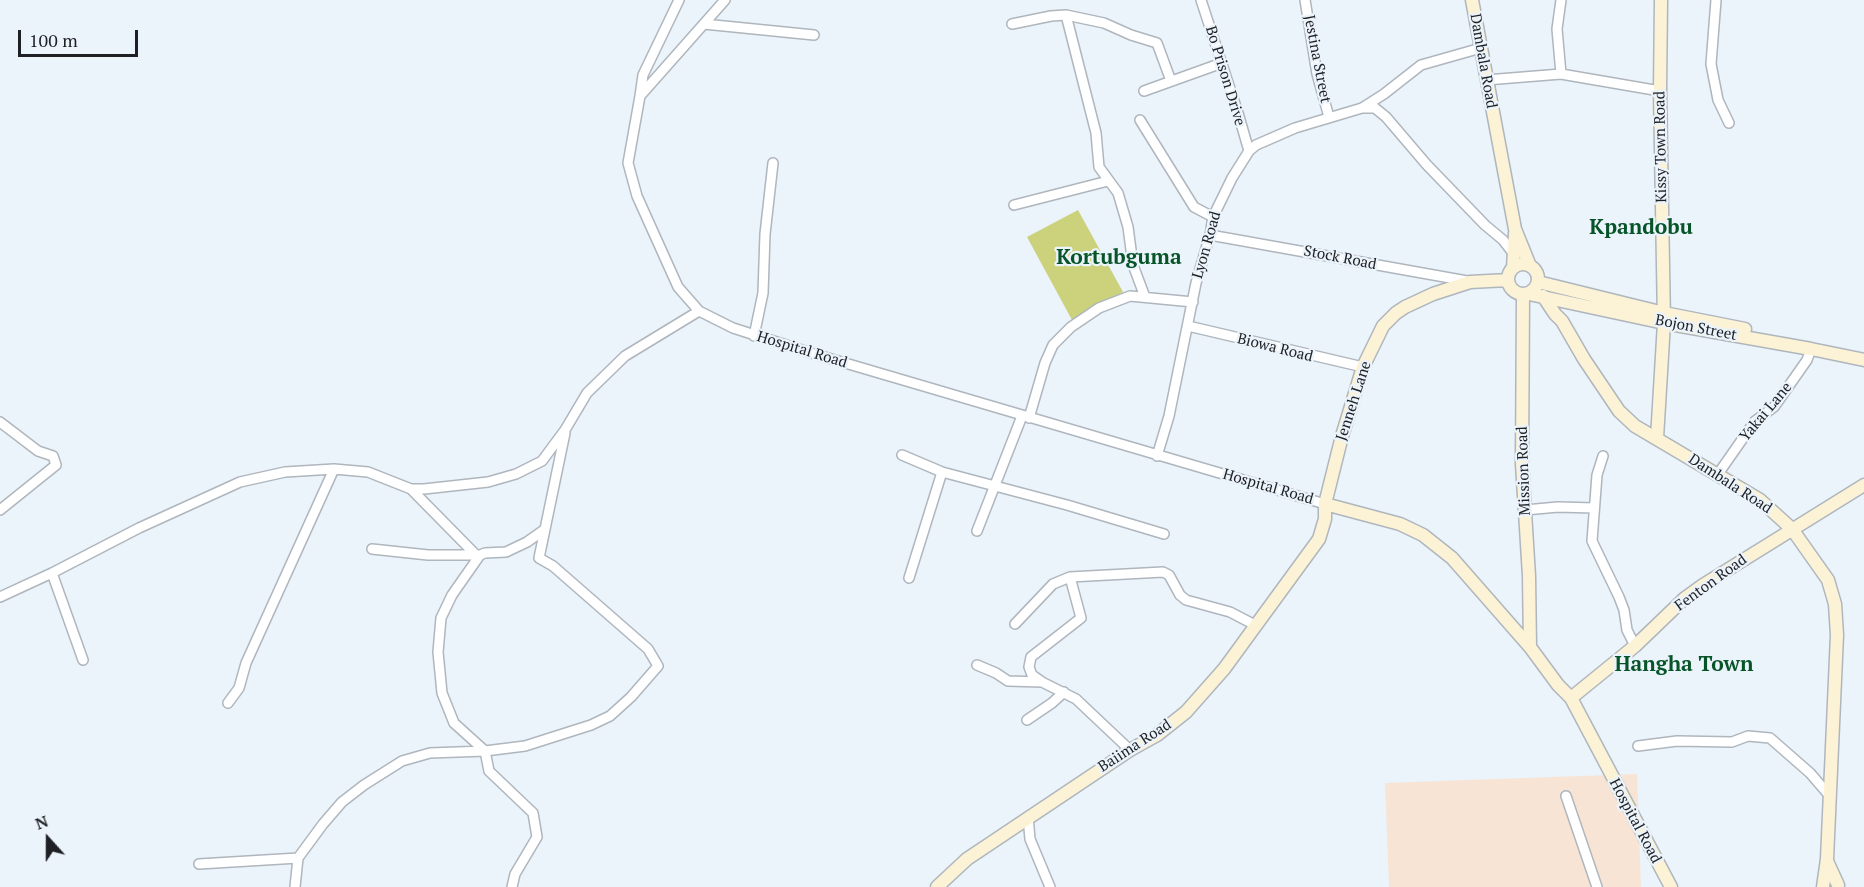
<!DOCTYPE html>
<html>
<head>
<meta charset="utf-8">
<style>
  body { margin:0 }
  #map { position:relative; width:1864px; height:887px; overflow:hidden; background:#ebf3fb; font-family:"PT Serif",serif }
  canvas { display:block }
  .north { position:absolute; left:18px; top:809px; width:60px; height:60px; -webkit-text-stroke:4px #ebf3fb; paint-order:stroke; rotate:339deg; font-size:16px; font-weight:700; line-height:24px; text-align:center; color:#1e2023 }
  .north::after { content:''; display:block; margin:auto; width:21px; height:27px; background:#1e2023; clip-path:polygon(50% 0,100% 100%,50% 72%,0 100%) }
  .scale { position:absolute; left:18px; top:30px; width:120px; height:27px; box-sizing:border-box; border:3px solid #1e2023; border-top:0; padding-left:8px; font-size:18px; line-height:21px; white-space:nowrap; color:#1e2023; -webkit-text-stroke:4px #ebf3fb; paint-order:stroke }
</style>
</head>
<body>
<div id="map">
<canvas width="1864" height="887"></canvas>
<div class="north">N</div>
<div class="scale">100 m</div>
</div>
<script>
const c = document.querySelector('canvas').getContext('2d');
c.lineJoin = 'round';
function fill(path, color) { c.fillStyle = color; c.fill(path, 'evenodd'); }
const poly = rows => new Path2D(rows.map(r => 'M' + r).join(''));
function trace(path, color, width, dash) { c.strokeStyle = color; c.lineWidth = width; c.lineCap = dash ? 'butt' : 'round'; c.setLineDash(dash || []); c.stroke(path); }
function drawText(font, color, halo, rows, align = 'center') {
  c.font = font + ' "PT Serif",serif'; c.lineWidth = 4.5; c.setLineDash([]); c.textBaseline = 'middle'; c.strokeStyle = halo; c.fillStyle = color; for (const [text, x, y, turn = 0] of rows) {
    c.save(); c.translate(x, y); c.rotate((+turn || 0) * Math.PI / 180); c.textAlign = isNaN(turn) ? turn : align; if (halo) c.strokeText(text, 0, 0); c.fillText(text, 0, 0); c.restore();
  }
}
const education = poly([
  [1637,774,1641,887,1389,887,1385,783]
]);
const green = poly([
  [1078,210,1123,292,1072,320,1027,237]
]);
const street = poly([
  [725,0,640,96,628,163,637,196,678,287,699,311,733,328,811,353,1325,504],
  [1201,0,1238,113,1249,151],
  [1305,0,1317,74,1329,117],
  [1716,0,1711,64,1718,100,1729,123],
  [1066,15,1096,133,1099,167,1118,193,1128,227,1133,265,1145,297],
  [704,24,814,35],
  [1012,24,1051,16,1066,15,1104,23,1131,35,1157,43,1171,81],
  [1561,74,1557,29,1561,0],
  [1486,80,1561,74,1660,91],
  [1144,91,1222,63],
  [640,96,643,75,679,0],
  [1362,108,1375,108,1386,117,1427,165,1485,225,1503,240,1513,253],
  [1140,120,1194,207,1213,217],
  [1014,205,1108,181],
  [1210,235,1467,281],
  [1188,326,1363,367],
  [754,336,763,293,765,234,773,163],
  [1029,418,1045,363,1053,345,1071,327,1099,308,1130,296,1193,302],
  [0,422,38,451,53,456,56,465,0,510],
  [902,455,942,472,1067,505,1164,534],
  [1157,456,1169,416,1196,283,1210,235,1213,217,1232,178,1249,151,1256,145,1295,128,1362,108,1384,94,1421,65,1481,48],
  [1603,456,1597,475,1592,541,1619,597,1624,610,1627,630,1635,646],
  [1718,474,1755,421,1774,407,1807,360,1811,349],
  [411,489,475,554],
  [1525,510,1558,507,1594,508],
  [977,531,1022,416],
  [372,549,428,555,480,555,485,553,506,552,527,542,544,530],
  [480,555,452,595,441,618,438,652,442,693,454,723,485,751,489,771,533,813,537,837,515,874,512,887],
  [52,573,83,660],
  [1070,577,1081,618,1031,657,1029,667,1032,675,1042,682,1076,699,1130,750],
  [909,578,942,472],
  [0,597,52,573,139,528,240,482,285,472,334,469,368,472,411,489,424,489,488,482,516,474,542,461,565,430,587,393,625,356,699,311],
  [1015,624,1053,584,1070,577,1163,572,1169,575,1180,595,1186,600,1230,612,1255,625],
  [977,665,996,673,1008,681,1042,682],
  [228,703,239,688,246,663,334,469],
  [1027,720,1052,703,1064,692],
  [1638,746,1677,741,1732,742,1748,736,1770,738,1810,773,1829,795],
  [1566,796,1597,887],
  [1028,817,1030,839,1050,887],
  [199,864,298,858],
  [295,887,298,858,323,824,342,802,364,785,402,761,430,753,485,751,525,746,591,725,610,716,631,697,658,666,648,649,553,566,539,558,565,433]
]);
const secondary = poly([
  [1472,0,1515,229,1530,266],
  '1508 279a15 15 0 1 1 30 0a15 15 0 1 1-30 0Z',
  [1513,268,1515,233],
  [1538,282,1664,313,1745,329],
  [1529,294,1664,323,1811,349,1864,360],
  [1523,295,1522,464,1529,576,1530,647],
  [1543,296,1555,314,1562,321,1584,359,1619,411,1635,426,1760,500,1792,529,1828,580,1835,604,1837,635,1827,859,1823,887],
  [1657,438,1664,323,1660,91,1661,0],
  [1325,504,1400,524,1423,535,1452,558,1530,647,1558,685,1571,698,1671,887],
  [1571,698,1635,646,1685,598,1703,585,1864,485],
  [1827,861,1838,885],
  [937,887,967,859,1130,750,1157,735,1186,712,1224,669,1319,539,1325,519,1325,504,1342,436,1363,367,1383,326,1396,313,1405,307,1433,294,1470,282,1508,280]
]);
const streetNames = [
  ["Jestina Street",1317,59,79],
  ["Dambala Road",1483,61,80],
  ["Bo Prison Drive",1225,76,73],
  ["Kissy Town Road",1661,147,-91],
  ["Lyon Road",1207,245,-74],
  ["Stock Road",1340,258,11],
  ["Bojon Street",1696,328,11],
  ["Biowa Road",1275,348,14],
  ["Hospital Road",802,350,17],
  ["Jenneh Lane",1354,401,-72],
  ["Yakai Lane",1766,412,-50],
  ["Mission Road",1524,471,-92],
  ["Dambala Road",1730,484,33],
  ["Hospital Road",1268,487,16],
  ["Fenton Road",1711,583,-36],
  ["Baiima Road",1135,746,-33],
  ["Hospital Road",1635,821,62]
];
const districtNames = [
  ["Kpandobu",1641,228],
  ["Kortubguma",1119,258],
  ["Hangha Town",1684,665]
];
fill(education, '#f7e4d4');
fill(green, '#ccd17c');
trace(street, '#afb6bd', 12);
trace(secondary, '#afb6bd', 15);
trace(street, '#fff', 9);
trace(secondary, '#fcf2d5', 12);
drawText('15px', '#1e2023', '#ebf3fb', streetNames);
drawText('bold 21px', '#075429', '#ebf3fb', districtNames);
</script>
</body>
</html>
